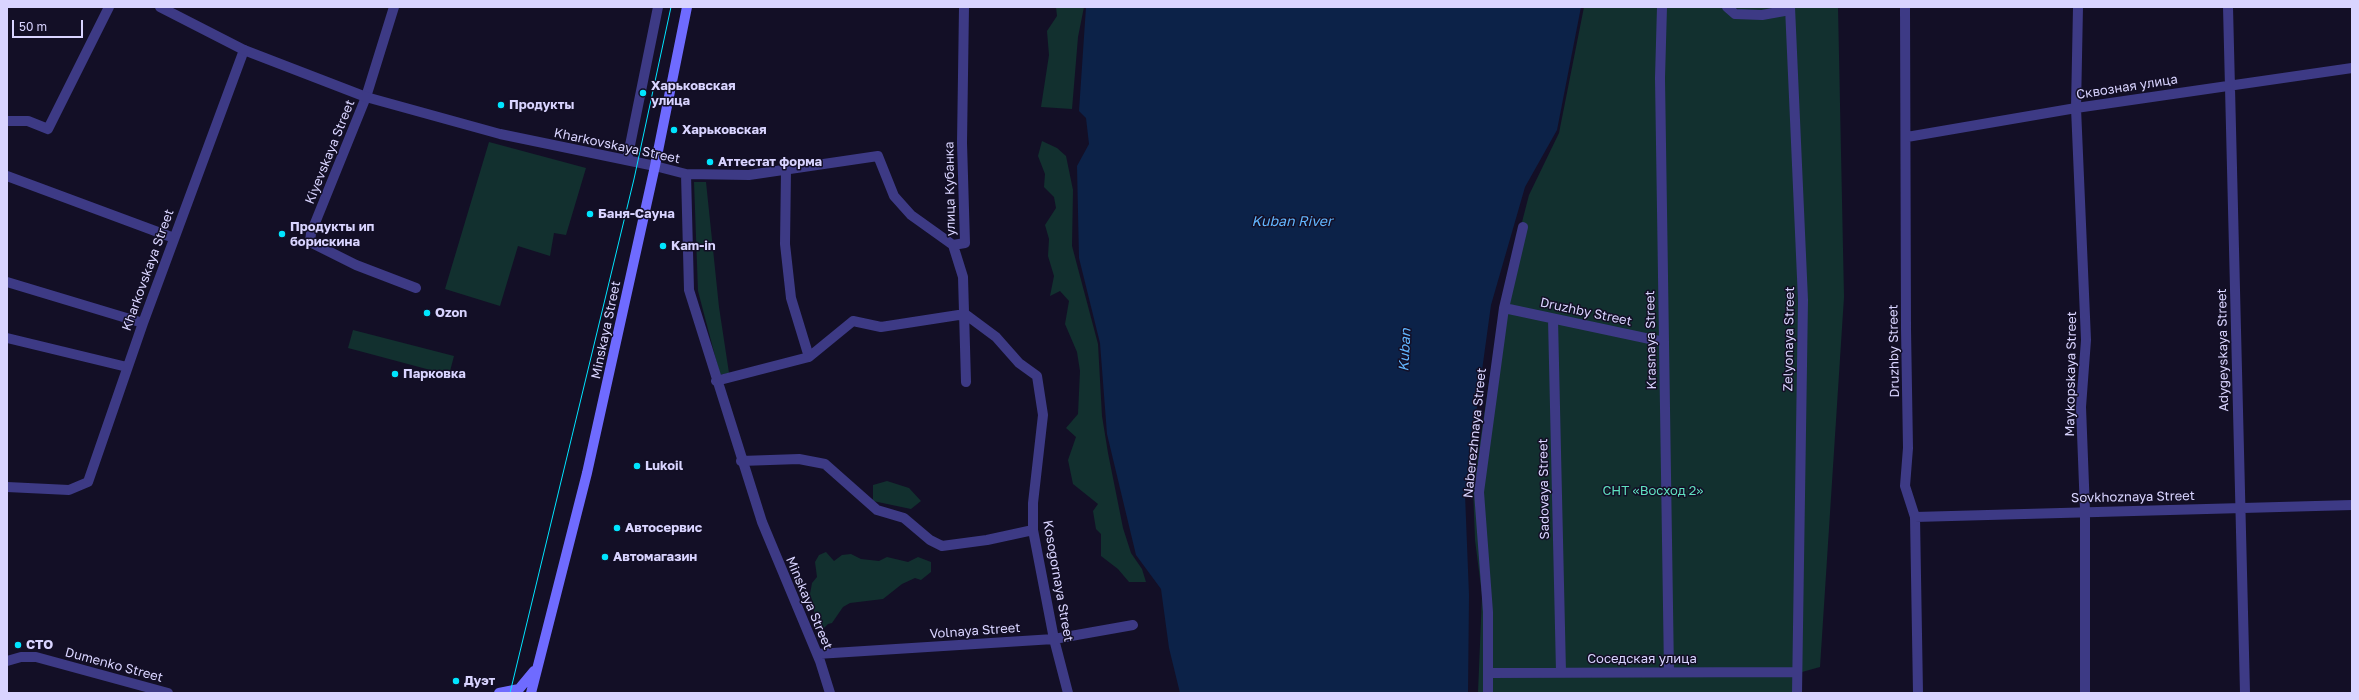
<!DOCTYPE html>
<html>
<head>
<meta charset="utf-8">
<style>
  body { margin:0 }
  #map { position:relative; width:2359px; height:700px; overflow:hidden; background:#130f26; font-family:"Golos Text",sans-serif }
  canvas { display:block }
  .frame { position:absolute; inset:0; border:8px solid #d9d4ff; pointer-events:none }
  .scale { position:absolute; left:12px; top:20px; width:71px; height:18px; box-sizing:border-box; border:2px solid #d9d4ff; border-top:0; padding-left:5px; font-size:12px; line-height:14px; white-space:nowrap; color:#d9d4ff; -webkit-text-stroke:3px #130f26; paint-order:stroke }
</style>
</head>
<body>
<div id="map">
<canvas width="2359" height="700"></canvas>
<div class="frame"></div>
<div class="scale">50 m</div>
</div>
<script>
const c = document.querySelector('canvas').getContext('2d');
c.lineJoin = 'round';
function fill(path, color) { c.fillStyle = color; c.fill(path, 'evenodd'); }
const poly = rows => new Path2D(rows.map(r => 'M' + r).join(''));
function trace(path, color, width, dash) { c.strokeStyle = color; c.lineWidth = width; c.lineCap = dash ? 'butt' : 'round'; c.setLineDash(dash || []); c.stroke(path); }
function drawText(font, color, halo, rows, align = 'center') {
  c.font = font + ' "Golos Text",sans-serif'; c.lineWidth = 3; c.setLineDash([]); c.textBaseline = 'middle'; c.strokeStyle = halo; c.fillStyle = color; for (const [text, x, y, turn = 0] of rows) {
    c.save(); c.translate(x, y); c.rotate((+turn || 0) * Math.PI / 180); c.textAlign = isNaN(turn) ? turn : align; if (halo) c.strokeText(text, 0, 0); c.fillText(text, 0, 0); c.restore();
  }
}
const green = poly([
  [1056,7,1084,7,1078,37,1072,109,1041,107,1049,55,1047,31,1057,16],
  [1584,7,1838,7,1844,297,1820,667,1802,672,1802,693,1478,693,1482,595,1475,540,1473,488,1501,303,1529,195,1559,133],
  [1042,141,1057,148,1066,156,1073,190,1072,246,1098,344,1102,416,1108,453,1123,528,1131,553,1142,569,1146,582,1129,582,1118,569,1101,556,1101,534,1096,529,1093,511,1098,504,1073,484,1068,460,1076,437,1066,428,1078,414,1080,371,1077,352,1065,324,1069,301,1060,291,1050,296,1054,276,1048,256,1049,239,1045,225,1056,208,1054,197,1044,187,1045,174,1038,156],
  [489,142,586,168,566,235,554,233,550,256,518,246,500,306,445,289],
  [694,182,706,182,719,307,729,373,720,375,698,291],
  [353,330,454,356,449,375,348,348],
  [887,481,909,488,921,501,911,509,873,501,873,485],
  [826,552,834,561,842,555,851,554,861,559,879,561,887,557,908,562,918,557,931,562,931,572,921,580,915,578,902,584,883,599,850,603,843,607,832,623,828,624,821,631,814,624,814,606,810,594,812,583,817,577,815,562,819,555]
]);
const water = poly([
  [1086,7,1581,7,1557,130,1525,187,1491,305,1465,494,1469,595,1468,693,1180,693,1169,648,1161,589,1136,555,1107,434,1100,343,1079,258,1077,166,1089,144,1086,118,1079,111]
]);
const minor = poly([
  [394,7,366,97,311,233,310,242,356,265,416,288],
  [964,7,962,143,965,243,953,245,963,277,966,382],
  [1662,7,1660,78,1669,672],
  [1727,7,1735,14,1762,15,1790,10],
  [1790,7,1803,300,1797,693],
  [1905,7,1906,329,1908,448,1905,486,1915,517,1918,693],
  [2078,7,2076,108,2086,340,2081,407,2085,511,2085,693],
  [2228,7,2245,693],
  [7,121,28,121,48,129,109,7],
  [1907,137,2076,108,2352,68],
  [627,160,658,7],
  [655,166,686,174,749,175,878,156,894,196,911,215,953,245],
  [786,170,785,244,791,298,809,357],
  [686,174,689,290,762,522,820,661,830,693],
  [7,176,174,238],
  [7,282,143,323],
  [1504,308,1664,342],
  [1553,319,1561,672],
  [7,338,127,367],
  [716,381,809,357,853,321,881,327,965,314,996,337,1019,363,1037,376,1043,415,1033,503,1033,530,1054,639,1068,693],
  [741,461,799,459,825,464,877,510,904,518,930,540,942,546,987,540,1033,530],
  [7,487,69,490,88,482,143,323,244,50],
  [1915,517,2352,505],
  [817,654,1054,639,1133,625],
  [1489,673,1796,672],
  [1488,693,1488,612,1479,492,1504,308,1523,227]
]);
const tertiary = poly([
  [160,7,244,50,366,97,500,134,655,166],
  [7,661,21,657,36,657,168,693]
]);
const secondary = poly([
  [499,693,519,689,534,671],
  [531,693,587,473,655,166,687,7]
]);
const tram = poly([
  [510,693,634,179,671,7]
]);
const markers = [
  [643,93,4,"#00e5ff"],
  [501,105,4,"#00e5ff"],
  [674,130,4,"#00e5ff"],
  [710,162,4,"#00e5ff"],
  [590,214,4,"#00e5ff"],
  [282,234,4,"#00e5ff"],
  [663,246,4,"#00e5ff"],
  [427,313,4,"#00e5ff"],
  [395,374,4,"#00e5ff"],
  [637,466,4,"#00e5ff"],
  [617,528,4,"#00e5ff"],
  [605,557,4,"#00e5ff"],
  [18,645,4,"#00e5ff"],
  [456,681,4,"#00e5ff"]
];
const poiNames = [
  ["Харьковская",651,86],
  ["улица",651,101],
  ["Продукты",509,105],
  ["Харьковская",682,130],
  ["Аттестат форма",718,162],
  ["Баня-Сауна",598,214],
  ["Продукты ип",290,227],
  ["борискина",290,242],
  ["Kam-in",671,246],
  ["Ozon",435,313],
  ["Парковка",403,374],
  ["Lukoil",645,466],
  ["Автосервис",625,528],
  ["Автомагазин",613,557],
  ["СТО",26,645],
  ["Дуэт",464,681]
];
const streetNames = [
  ["Сквозная улица",2127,87,-9],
  ["Kharkovskaya Street",617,146,12],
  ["Kiyevskaya Street",330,152,-68],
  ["улица Кубанка",950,189,-91],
  ["Kharkovskaya Street",148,270,-70],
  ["Druzhby Street",1586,312,12],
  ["Minskaya Street",606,330,-78],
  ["Zelyonaya Street",1789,339,-89],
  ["Krasnaya Street",1651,340,-91],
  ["Adygeyskaya Street",2223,350,-91],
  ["Druzhby Street",1894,351,-91],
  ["Maykopskaya Street",2071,374,-89],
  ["Naberezhnaya Street",1475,433,-84],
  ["Sadovaya Street",1544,489,-91],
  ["Sovkhoznaya Street",2133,497,-1],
  ["Kosogornaya Street",1058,581,80],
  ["Minskaya Street",809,603,67],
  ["Volnaya Street",975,631,-4],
  ["Соседская улица",1642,659],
  ["Dumenko Street",114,665,15]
];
const parkNames = [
  ["СНТ «Восход 2»",1653,491]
];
const waterNames = [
  ["Kuban River",1292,222],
  ["Kuban",1405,350,-87]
];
fill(green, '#12302f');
fill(water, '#0c2248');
trace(minor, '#3d3a85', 10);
trace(tertiary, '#3d3a85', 10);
trace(secondary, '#6f6bff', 10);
trace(tram, '#00e5ff', 1);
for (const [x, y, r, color] of markers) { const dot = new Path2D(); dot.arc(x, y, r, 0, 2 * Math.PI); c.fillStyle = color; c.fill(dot); trace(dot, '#130f26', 1.5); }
drawText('bold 13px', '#d9d4ff', '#130f26', poiNames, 'left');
drawText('13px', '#d9d4ff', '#130f26', streetNames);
drawText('13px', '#5fe0c0', '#130f26', parkNames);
drawText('italic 14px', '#62b6ff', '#130f26', waterNames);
</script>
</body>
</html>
